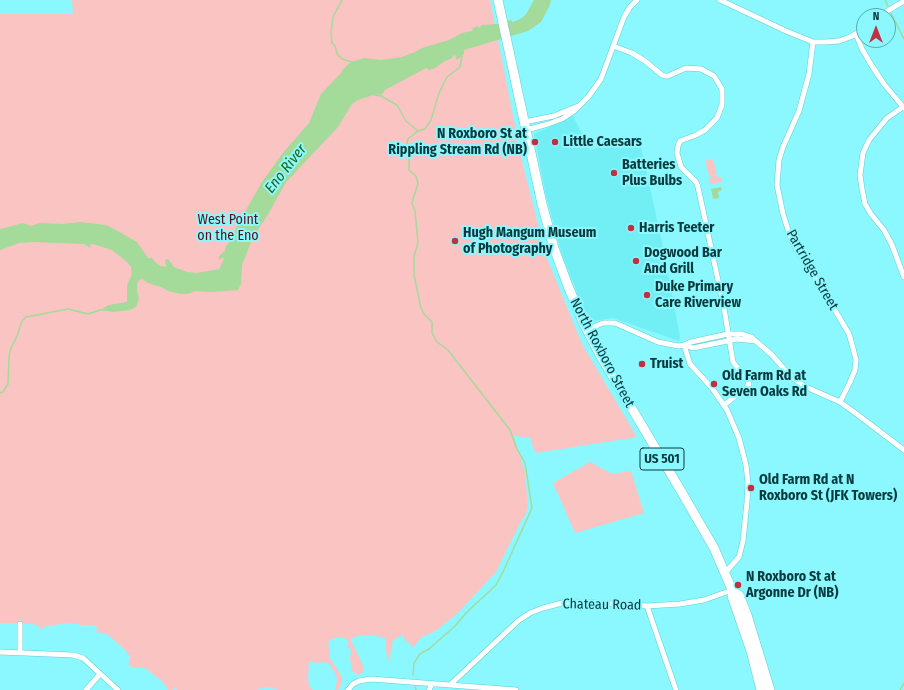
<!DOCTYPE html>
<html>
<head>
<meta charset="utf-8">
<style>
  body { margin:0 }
  #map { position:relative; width:904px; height:690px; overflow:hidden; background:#8bf8ff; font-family:"Fira Sans Condensed",sans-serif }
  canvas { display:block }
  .north { position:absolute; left:856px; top:8px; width:40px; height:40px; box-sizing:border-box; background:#8bf8ff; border:1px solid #57acb1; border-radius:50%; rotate:0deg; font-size:11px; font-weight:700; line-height:16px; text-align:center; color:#083a3d }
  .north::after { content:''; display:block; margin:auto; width:14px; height:18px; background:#c1303e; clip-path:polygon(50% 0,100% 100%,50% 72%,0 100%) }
</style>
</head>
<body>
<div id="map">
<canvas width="904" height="690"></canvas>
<div class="north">N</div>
</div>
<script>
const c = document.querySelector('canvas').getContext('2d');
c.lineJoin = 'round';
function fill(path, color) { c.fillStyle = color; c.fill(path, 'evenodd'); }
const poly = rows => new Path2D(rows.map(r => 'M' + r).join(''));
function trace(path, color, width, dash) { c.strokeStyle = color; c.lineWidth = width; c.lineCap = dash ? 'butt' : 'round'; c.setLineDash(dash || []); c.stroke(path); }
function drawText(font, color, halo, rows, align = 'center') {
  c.font = font + ' "Fira Sans Condensed",sans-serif'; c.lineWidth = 4; c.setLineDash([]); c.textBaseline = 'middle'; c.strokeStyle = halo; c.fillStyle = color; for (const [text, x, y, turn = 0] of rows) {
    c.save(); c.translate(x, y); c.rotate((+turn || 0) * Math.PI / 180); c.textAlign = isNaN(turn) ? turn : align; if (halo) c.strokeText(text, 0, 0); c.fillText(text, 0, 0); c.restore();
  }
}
const built = poly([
  [573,116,590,150,639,138,664,251,680,337,679,341,613,318,592,321,587,318,562,254,546,196,534,134]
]);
const green = poly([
  [72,0,490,0,522,161,546,256,582,344,637,437,536,453,531,443,531,438,514,436,515,442,519,452,525,473,528,505,526,514,520,523,496,572,457,614,434,632,422,637,412,648,411,645,404,639,404,636,402,635,393,640,389,661,387,658,385,638,371,635,357,636,352,638,351,640,363,666,363,672,359,675,355,673,352,670,350,658,351,651,350,648,346,648,349,643,347,640,344,638,335,638,330,640,328,645,330,651,329,657,339,672,342,678,342,683,338,690,335,690,337,680,336,675,329,664,324,662,316,663,311,661,309,662,308,679,310,688,313,690,281,690,267,687,255,690,178,690,174,688,173,690,168,690,163,682,145,668,135,668,130,666,128,663,130,661,130,656,123,648,107,634,96,632,97,628,95,625,81,625,72,623,54,625,44,627,40,630,38,625,22,623,0,623,0,14,73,14],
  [713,159,717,174,709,176,705,161],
  [717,175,718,177,721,177,722,182,710,184,709,177],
  [590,462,612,474,631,471,644,513,575,533,553,483]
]);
const water = poly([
  [534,0,551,0,549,7,541,22,528,31,464,50,464,54,457,60,455,55,453,56,452,58,445,61,435,68,429,70,426,68,385,90,381,95,376,94,358,100,352,104,338,127,286,182,269,213,253,237,242,265,241,284,238,290,212,292,195,291,187,294,180,294,168,291,161,287,148,283,142,279,138,281,137,285,137,291,139,298,136,307,130,310,112,312,102,309,109,305,127,302,127,285,132,274,131,267,127,262,112,250,93,244,90,245,90,248,84,244,33,242,19,243,0,250,0,229,23,223,31,226,40,223,63,224,80,222,106,225,114,229,137,242,148,258,152,258,156,263,161,266,166,267,165,260,168,259,174,267,187,272,197,273,219,269,224,259,223,257,219,260,219,256,225,251,225,248,234,235,235,230,239,222,262,182,282,154,309,123,321,94,341,73,343,69,351,62,364,58,381,60,402,57,415,52,422,48,449,40,462,33,472,31,473,28,477,26,479,28,482,25,497,24,511,20,513,22,522,18,526,14],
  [721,187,722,190,718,192,719,198,713,199,711,189]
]);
const stream = poly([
  [342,0,333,17,331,33,332,43,335,46,337,54,342,59,352,62],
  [885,0,888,6],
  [891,13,904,39],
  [374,95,381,96,397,105,406,121,417,130],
  [0,393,3,392,8,384,9,357,11,348,17,336,22,321,26,317,68,309,88,314,100,310,108,310],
  [413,675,414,663,420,654,429,649,438,641,455,626,467,612,496,585,503,572,532,508,525,463,517,449,510,430,448,350,437,342,432,333,432,322,424,314,421,308,414,275,414,257,418,242,415,211,412,203,418,183,416,176,409,170,409,160,405,152,408,139,418,131,425,129,431,120,439,93,447,77,460,67,462,56],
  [415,687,416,690],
  [900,690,904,683]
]);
const minor = poly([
  [720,0,786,31,813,42,826,42,839,41,850,37,864,29],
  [879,16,904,1],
  [856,34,862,49,872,66,884,84,904,108],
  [813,42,809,74,799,111,783,147,779,160,777,185,783,214,790,236,796,249,832,305,849,334,853,348,856,360,855,370,850,382,840,402],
  [613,46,632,53,645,61,662,75,665,76,668,76,686,68,701,69,714,76,722,89,722,105,717,118,705,130,696,135,680,141,678,146,677,153,681,167,696,182,698,187,724,308,733,362,748,381,749,384,746,388,724,405],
  [903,107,887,118,869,140,863,153,860,175,862,189,865,204,871,214,884,230,892,245,904,277],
  [524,122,554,116,578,106],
  [526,130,548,124,562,119,574,111,589,96,601,79,624,17,630,7,637,0],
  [587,330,603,323,615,323,658,342,678,346,684,345,691,342,728,334,742,334,751,337,772,355,791,377,806,387,840,402,854,412,904,450],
  [684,345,690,364,712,388,727,410,739,438,746,465,748,483,747,502,743,541,739,557,725,573],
  [684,345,693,348,737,339,756,341],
  [647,606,676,690],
  [0,652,73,655,83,658,118,690],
  [20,652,20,624],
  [451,684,518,621,530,613,543,608,562,603,583,602,647,606,680,604,704,600,732,590],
  [86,690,100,674],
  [348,690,353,684,359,681,371,679,516,690],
  [429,690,432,684]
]);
const trunk = poly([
  [498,0,542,204,554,248,568,286,583,322,600,355,681,491,714,548,733,592,732,596,751,651,761,690],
  [733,592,739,595,747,615,770,690]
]);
const markers = [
  [535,142,4,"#c1303e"],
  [555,142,4,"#c1303e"],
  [614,173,4,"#c1303e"],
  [631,228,4,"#c1303e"],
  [455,241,4,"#c1303e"],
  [636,261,4,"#c1303e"],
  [647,295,4,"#c1303e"],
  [642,364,4,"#c1303e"],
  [714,384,4,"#c1303e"],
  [751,488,4,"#c1303e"],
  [738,585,4,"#c1303e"]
];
const shields = [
  [662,459,44]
];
const shieldNames = [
  ["US 501",662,459]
];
const poiNames = [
  ["N Roxboro St at",527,134,"right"],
  ["Rippling Stream Rd (NB)",527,150,"right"],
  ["Little Caesars",563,142],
  ["Batteries",622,165],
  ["Plus Bulbs",622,181],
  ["Harris Teeter",639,228],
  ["Hugh Mangum Museum",463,233],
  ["of Photography",463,249],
  ["Dogwood Bar",644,253],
  ["And Grill",644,269],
  ["Duke Primary",655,287],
  ["Care Riverview",655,303],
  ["Truist",650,364],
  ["Old Farm Rd at",722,376],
  ["Seven Oaks Rd",722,392],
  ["Old Farm Rd at N",759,480],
  ["Roxboro St (JFK Towers)",759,496],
  ["N Roxboro St at",746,577],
  ["Argonne Dr (NB)",746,593]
];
const parkNames = [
  ["West Point",228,220],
  ["on the Eno",228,236]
];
const streetNames = [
  ["Partridge Street",812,270,60],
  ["North Roxboro Street",602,353,62],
  ["Chateau Road",602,605,1]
];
const waterNames = [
  ["Eno River",286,169,-52]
];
fill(built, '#72eef5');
fill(green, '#fac4c2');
fill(water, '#a4da9a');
trace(stream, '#a4da9a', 1.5);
trace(minor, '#5eccd3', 6);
trace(trunk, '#5eccd3', 10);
trace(minor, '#fff', 5);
trace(trunk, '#fff', 9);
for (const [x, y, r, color] of markers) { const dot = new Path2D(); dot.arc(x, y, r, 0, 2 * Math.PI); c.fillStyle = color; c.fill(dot); trace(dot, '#8bf8ff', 1.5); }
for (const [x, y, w] of shields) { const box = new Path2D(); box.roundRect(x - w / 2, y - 11, w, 22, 3); c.fillStyle = '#8bf8ff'; c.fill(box); trace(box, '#083a3d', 1); }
drawText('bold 13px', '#083a3d', null, shieldNames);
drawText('bold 14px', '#083a3d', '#8bf8ff', poiNames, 'left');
drawText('14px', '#5b1017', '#8bf8ff', parkNames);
drawText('14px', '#083a3d', '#8bf8ff', streetNames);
drawText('italic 15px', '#226715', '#8bf8ff', waterNames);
</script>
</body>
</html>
